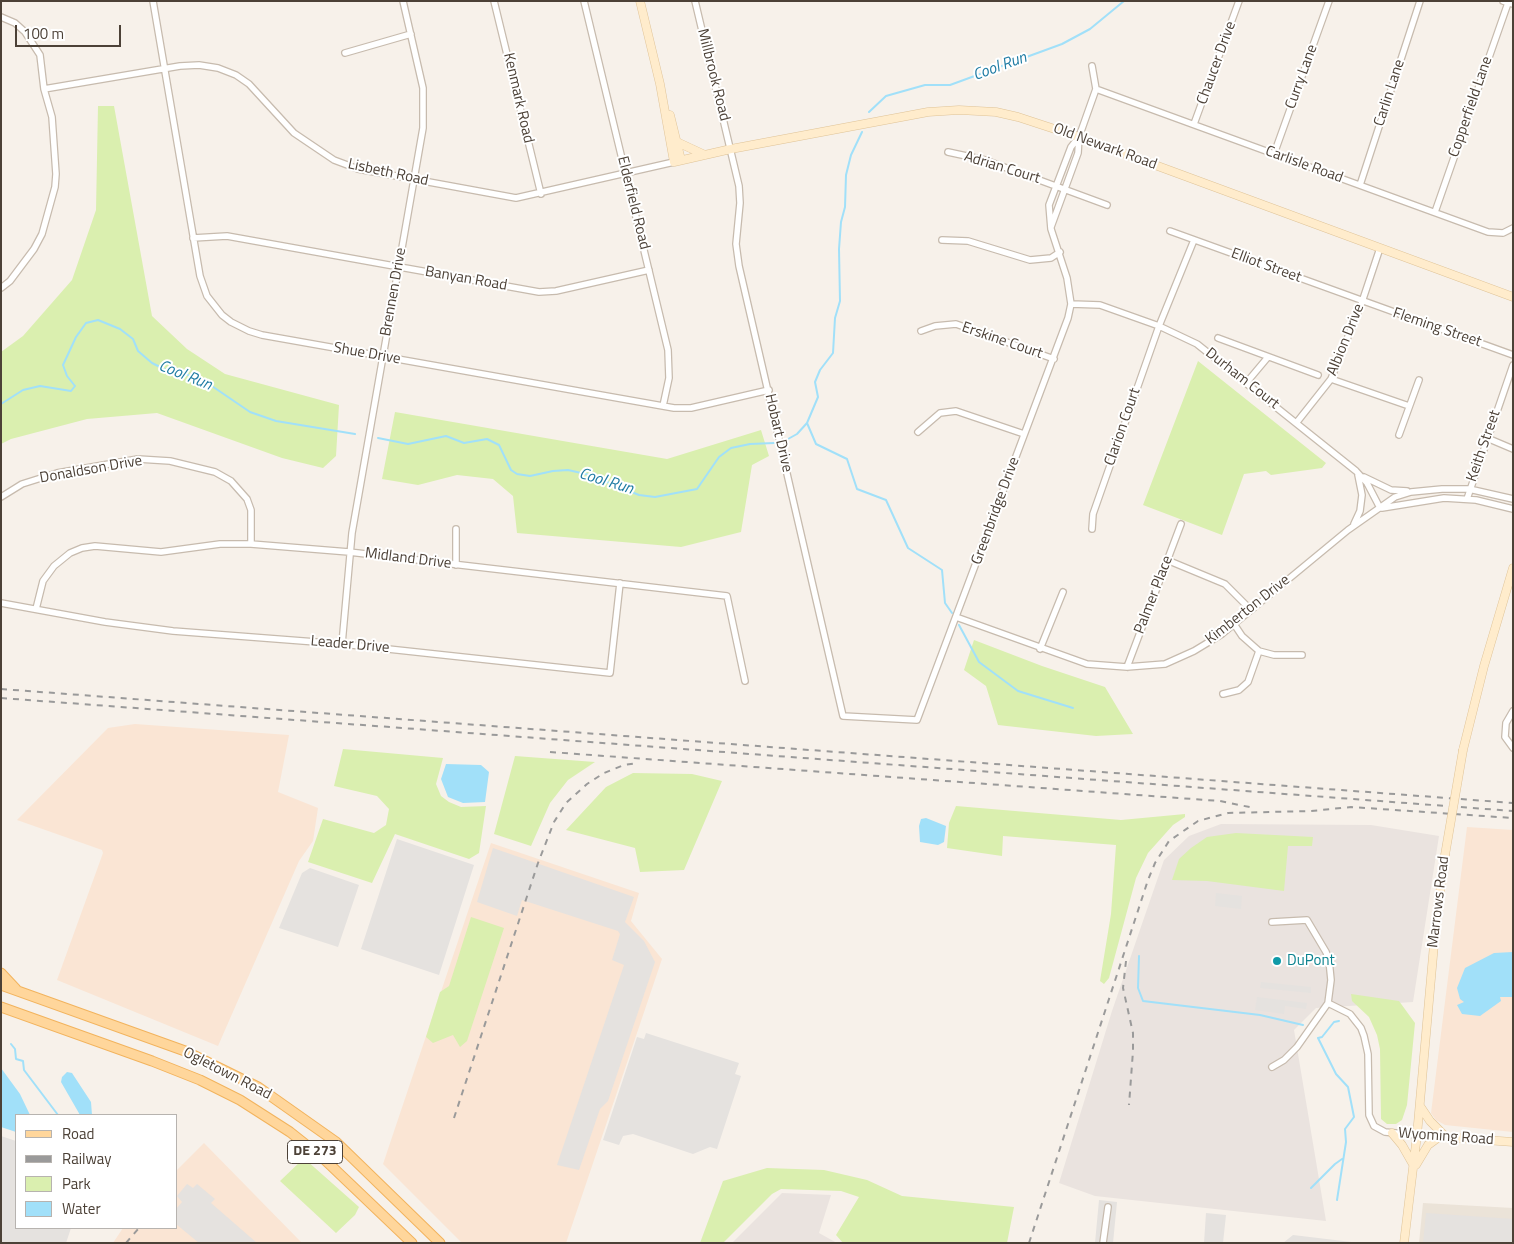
<!DOCTYPE html>
<html>
<head>
<meta charset="utf-8">
<style>
  body { margin:0 }
  #map { position:relative; width:1514px; height:1244px; overflow:hidden; background:#f7f1ea; font-family:"Titillium Web",sans-serif }
  canvas { display:block }
  .frame { position:absolute; inset:0; border:2px solid #4c4137; pointer-events:none }
  .legend { position:absolute; left:15px; top:1114px; width:162px; height:115px; box-sizing:border-box; background:#fff; border:1px solid #b7b3af; margin:0; padding:6px 9px; list-style:none; font-size:15px; color:#4c4137 }
  .legend li { display:flex; align-items:center; gap:10px; height:25px }
  .legend b { width:25px; border:1px solid #b7b3af }
  .scale { position:absolute; left:15px; top:25px; width:106px; height:22px; box-sizing:border-box; border:2px solid #4c4137; border-top:0; padding-left:6px; font-size:15px; line-height:18px; white-space:nowrap; color:#4c4137; -webkit-text-stroke:4px #fff; paint-order:stroke }
</style>
</head>
<body>
<div id="map">
<canvas width="1514" height="1244"></canvas>
<div class="frame"></div>
<ul class="legend">
<li><b style="height:6px;background:#ffd69b"></b>Road</li>
<li><b style="height:6px;background:#9a9a9a"></b>Railway</li>
<li><b style="height:14px;background:#daefaf"></b>Park</li>
<li><b style="height:14px;background:#a1e0f9"></b>Water</li>
</ul>
<div class="scale">100 m</div>
</div>
<script>
const c = document.querySelector('canvas').getContext('2d');
c.lineJoin = 'round';
function fill(path, color) { c.fillStyle = color; c.fill(path, 'evenodd'); }
const poly = rows => new Path2D(rows.map(r => 'M' + r).join(''));
function trace(path, color, width, dash) { c.strokeStyle = color; c.lineWidth = width; c.lineCap = dash ? 'butt' : 'round'; c.setLineDash(dash || []); c.stroke(path); }
function drawText(font, color, halo, rows, align = 'center') {
  c.font = font + ' "Titillium Web",sans-serif'; c.lineWidth = 4; c.setLineDash([]); c.textBaseline = 'middle'; c.strokeStyle = halo; c.fillStyle = color; for (const [text, x, y, turn = 0] of rows) {
    c.save(); c.translate(x, y); c.rotate((+turn || 0) * Math.PI / 180); c.textAlign = isNaN(turn) ? turn : align; if (halo) c.strokeText(text, 0, 0); c.fillText(text, 0, 0); c.restore();
  }
}
const residential = poly([
  [1423,1203,1513,1208,1513,1243,1419,1243]
]);
const commercial = poly([
  [135,724,289,735,278,792,318,808,313,841,299,861,218,1046,57,980,103,853,102,850,17,820,108,728],
  [1467,827,1513,830,1513,1132,1445,1125,1436,1120,1431,1113],
  [491,843,639,893,631,921,662,959,566,1243,462,1243,383,1164],
  [204,1143,302,1243,113,1243,123,1228,176,1228,176,1171]
]);
const industrial = poly([
  [1221,824,1371,825,1439,836,1413,1002,1316,1008,1294,1030,1326,1221,1095,1196,1059,1183,1112,1011,1164,860,1189,836],
  [782,1193,831,1195,819,1233,837,1243,732,1243]
]);
const green = poly([
  [98,106,114,106,152,316,187,349,225,374,339,405,336,456,323,468,282,458,157,413,87,419,11,439,1,444,1,352,23,336,72,280,96,210],
  [1198,361,1326,463,1322,468,1271,475,1266,471,1244,474,1222,535,1143,505],
  [395,412,667,459,761,430,769,456,752,465,741,532,681,547,517,533,513,496,493,479,457,475,418,485,382,479],
  [974,640,1042,666,1105,687,1133,734,1096,736,998,725,986,686,964,670],
  [343,749,443,758,436,784,441,796,449,802,461,807,486,806,479,853,469,859,395,834,372,883,308,862,323,819,374,833,386,825,389,809,377,796,334,786],
  [515,756,595,762,568,780,550,803,531,846,494,834],
  [633,773,692,774,722,781,684,870,640,872,635,848,566,830,606,787],
  [956,806,1121,820,1185,814,1185,817,1173,825,1148,853,1136,878,1109,978,1104,984,1100,981,1111,914,1116,845,1003,836,1002,856,947,848,949,823],
  [1236,833,1313,837,1312,846,1288,846,1284,891,1207,881,1172,880,1179,859,1191,848,1207,837],
  [471,917,504,928,467,1041,460,1047,453,1035,433,1043,426,1037,440,992,449,986],
  [1351,994,1399,1001,1415,1023,1407,1105,1402,1120,1396,1124,1387,1124,1381,1119,1380,1049,1377,1035,1369,1017,1352,1001],
  [302,1160,306,1160,359,1207,355,1215,336,1233,280,1181],
  [767,1168,824,1170,867,1180,902,1196,1014,1207,1007,1243,843,1243,836,1235,859,1197,841,1191,781,1189,772,1194,723,1243,700,1243,723,1181]
]);
const parking = poly([
  [397,839,474,865,439,975,361,949],
  [493,848,634,897,625,922,644,941,655,962,608,1101,600,1109,579,1170,557,1165,624,965,612,960,620,934,618,931,522,900,517,916,477,902],
  [310,868,359,885,338,947,279,928,302,873],
  [1216,893,1242,896,1241,909,1215,906],
  [1261,982,1311,987,1311,993,1260,988],
  [1257,997,1307,1003,1306,1009,1285,1006,1284,1014,1255,1010],
  [646,1033,739,1063,735,1074,741,1076,717,1149,710,1147,693,1154,633,1134,623,1136,619,1145,603,1140,637,1037,644,1039],
  [1,1136,16,1141,16,1228,71,1228,66,1243,1,1243],
  [187,1184,193,1188,197,1184,215,1199,211,1203,257,1243,199,1243,176,1224,176,1209,182,1202,177,1196],
  [1099,1200,1117,1202,1113,1243,1095,1243],
  [1206,1213,1226,1215,1223,1243,1204,1243],
  [1426,1213,1513,1219,1513,1243,1423,1243],
  [1293,1235,1360,1243,1283,1243]
]);
const water = poly([
  [446,764,481,765,489,772,485,802,463,803,448,797,441,779],
  [926,818,946,826,944,842,938,845,920,842,919,826,921,819],
  [1513,952,1513,997,1500,997,1501,1001,1480,1016,1462,1014,1457,1005,1464,1002,1460,999,1457,988,1465,968,1494,953],
  [1,1068,20,1094,30,1115,16,1115,16,1132,1,1127],
  [67,1072,72,1073,91,1102,92,1115,80,1115,61,1082,62,1077]
]);
const stream = poly([
  [869,112,886,96,925,85,950,85,1062,44,1090,29,1124,1],
  [1,404,23,390,40,386,71,391,75,386,67,376,63,365,76,337,86,323,98,320,120,329,133,339,138,351,152,363,168,371,180,372,206,382,250,412,276,421,355,434],
  [807,423,816,444,847,459,857,489,886,500,908,548,942,570,945,603,952,613],
  [378,438,408,444,446,436,464,443,487,439,499,445,511,470,517,474,530,476,553,471,568,470,590,475,639,495,655,497,697,489,719,457,731,448,750,444,774,443],
  [788,439,797,434,807,423,818,397,815,382,820,370,833,353,835,318,840,301,839,249,841,222,845,207,846,175,851,155,862,132],
  [959,625,979,662,1018,691,1073,708],
  [1139,956,1138,988,1143,1001,1260,1015,1303,1025],
  [11,1044,15,1049,16,1059,23,1061,24,1070,58,1115],
  [1311,1188,1335,1164,1342,1159],
  [1337,1200,1346,1142,1345,1129,1354,1117,1348,1087,1336,1074,1318,1038,1322,1037,1334,1022,1339,1021]
]);
const street = poly([
  [153,1,200,276,207,296,222,315,231,322,249,331,262,335,674,408,691,408,769,390],
  [494,1,541,194],
  [584,1,668,350,669,378,663,406],
  [695,1,739,186,740,203,736,244,739,266,843,716,917,720,1068,318,1071,304,1067,278,1051,229,1049,205,1071,147,1079,137,1096,89,1092,66],
  [1503,1,1513,4],
  [1,17,15,23,25,32,40,55,44,89,52,117,56,174,55,187,42,234,34,249,10,281,1,288],
  [345,53,411,34],
  [44,89,180,66,199,65,218,68,236,75,249,84,294,133,334,160,358,169,516,198,674,162],
  [1096,89,1488,232,1503,233,1513,228],
  [1194,124,1239,1],
  [948,152,985,160,1107,205],
  [1274,154,1329,1],
  [1360,185,1420,1],
  [1435,212,1508,3],
  [1051,227,1078,153,1079,137],
  [1170,231,1513,355],
  [193,238,227,236,539,292,556,291,649,270],
  [942,240,968,241,1030,260,1051,258,1060,252],
  [1071,304,1100,305,1159,326,1197,344,1356,471,1367,483,1380,508],
  [921,331,935,326,956,324,1054,359],
  [1218,338,1318,375],
  [1331,379,1409,406],
  [1247,382,1268,357],
  [1297,422,1331,379,1362,302,1380,248],
  [918,432,940,413,956,411,1024,434],
  [1399,435,1419,380],
  [1487,438,1513,449],
  [1364,477,1391,490,1407,491],
  [1,497,22,484,57,473,138,459,170,461,215,472,231,481,247,499,251,510,251,544],
  [1467,499,1513,365],
  [1382,508,1444,498,1476,500,1513,509],
  [1354,524,1360,511,1362,495,1358,475],
  [456,529,456,565],
  [1092,529,1093,514,1159,326,1194,240],
  [1167,560,1225,584,1251,610],
  [1,603,105,622,173,631,342,644,610,673,620,583],
  [36,609,43,581,54,566,70,553,82,548,95,546,161,552,220,544,251,544,349,552,727,596,745,681],
  [956,617,1087,664,1127,667,1165,664,1194,651,1222,634,1348,530,1395,497,1411,492,1442,489,1469,489,1513,499],
  [1234,624,1242,636,1259,651,1274,655,1302,655],
  [342,644,352,533,423,128,423,88,403,1],
  [1040,649,1063,592],
  [1127,667,1181,524],
  [1223,694,1239,690,1248,682,1259,651],
  [1513,711,1506,723,1505,737,1513,748],
  [1272,922,1307,920,1326,952,1329,960,1331,980,1328,1003,1297,1047,1284,1060,1272,1067],
  [1328,1003,1350,1014,1361,1028,1364,1036,1368,1054,1369,1115,1374,1126,1385,1132,1417,1135],
  [1103,1243,1108,1207]
]);
const secondary = poly([
  [640,1,660,84,674,162,731,149,928,112,959,110,996,112,1018,117,1079,137,1513,297],
  [670,115,681,160],
  [677,142,705,155],
  [1463,750,1484,666,1513,568],
  [1420,1106,1430,1121,1446,1137],
  [1392,1133,1402,1145,1414,1166],
  [1417,1135,1513,1142],
  [1416,1165,1428,1145,1439,1137],
  [1404,1243,1417,1135,1436,922,1445,855]
]);
const primary = poly([
  [1,973,16,989],
  [1,985,185,1051,258,1087,336,1142,440,1243],
  [1,1007,152,1061,200,1080,240,1100,290,1132,324,1159,412,1243]
]);
const rail = poly([
  [1,689,1513,803],
  [1,698,1513,811],
  [550,752,1220,801,1254,808],
  [1126,961,1123,988,1133,1033,1133,1051,1129,1105],
  [454,1118,538,863,554,822,566,803,587,784,604,773,624,765,638,763],
  [126,1243,139,1228],
  [1029,1243,1148,880,1155,863,1169,841,1198,821,1228,813,1311,811,1351,807,1513,818]
]);
const secondaryBridge = poly([
  [1445,855,1463,750]
]);
const markers = [
  [1277,961,5,"#0f9aa8"]
];
const shields = [
  [315,1152,55]
];
const shieldNames = [
  ["DE 273",315,1152]
];
const streetNames = [
  ["Chaucer Drive",1217,63,-70],
  ["Millbrook Road",713,75,76],
  ["Curry Lane",1302,77,-70],
  ["Carlin Lane",1390,93,-72],
  ["Kenmark Road",518,98,77],
  ["Copperfield Lane",1471,107,-71],
  ["Old Newark Road",1105,147,20],
  ["Carlisle Road",1304,165,20],
  ["Adrian Court",1002,168,17],
  ["Lisbeth Road",388,173,12],
  ["Elderfield Road",633,203,76],
  ["Elliot Street",1266,266,20],
  ["Banyan Road",466,279,10],
  ["Brennen Drive",394,292,-80],
  ["Fleming Street",1437,328,19],
  ["Albion Drive",1346,340,-68],
  ["Erskine Court",1002,341,19],
  ["Shue Drive",367,354,10],
  ["Durham Court",1242,379,38],
  ["Clarion Court",1123,427,-71],
  ["Hobart Drive",778,433,77],
  ["Keith Street",1484,446,-71],
  ["Donaldson Drive",91,470,-10],
  ["Greenbridge Drive",996,511,-70],
  ["Midland Drive",408,559,7],
  ["Palmer Place",1154,595,-69],
  ["Kimberton Drive",1248,610,-38],
  ["Leader Drive",350,645,5],
  ["Marrows Road",1439,902,-83],
  ["Ogletown Road",227,1074,27],
  ["Wyoming Road",1446,1137,4]
];
const cultureNames = [
  ["DuPont",1287,961]
];
const waterNames = [
  ["Cool Run",1000,67,-20],
  ["Cool Run",185,376,22],
  ["Cool Run",606,482,17]
];
fill(residential, '#ebe3d8');
fill(commercial, '#fae5d4');
fill(industrial, '#eae3df');
fill(green, '#daefaf');
fill(parking, '#e5e2df');
fill(water, '#a1e0f9');
trace(stream, '#a1e0f9', 2);
trace(street, '#c7bbae', 8);
trace(secondary, '#dfc397', 9);
trace(primary, '#f2b35d', 11);
trace(street, '#fff', 5.5);
trace(secondary, '#ffeccc', 8);
trace(primary, '#ffd69b', 9);
trace(rail, '#9a9a9a', 2, [6, 6]);
trace(secondaryBridge, '#dfc397', 9, []);
trace(secondaryBridge, '#ffeccc', 8);
for (const [x, y, r, color] of markers) { const dot = new Path2D(); dot.arc(x, y, r, 0, 2 * Math.PI); c.fillStyle = color; c.fill(dot); trace(dot, '#fff', 2); }
for (const [x, y, w] of shields) { const box = new Path2D(); box.roundRect(x - w / 2, y - 11.5, w, 23, 4); c.fillStyle = '#fff'; c.fill(box); trace(box, '#4c4137', 1); }
drawText('bold 14px', '#4c4137', null, shieldNames);
drawText('15px', '#4c4137', '#fff', streetNames);
drawText('15px', '#0d838f', '#fff', cultureNames, 'left');
drawText('italic 16px', '#1e7ba3', '#fff', waterNames);
</script>
</body>
</html>
